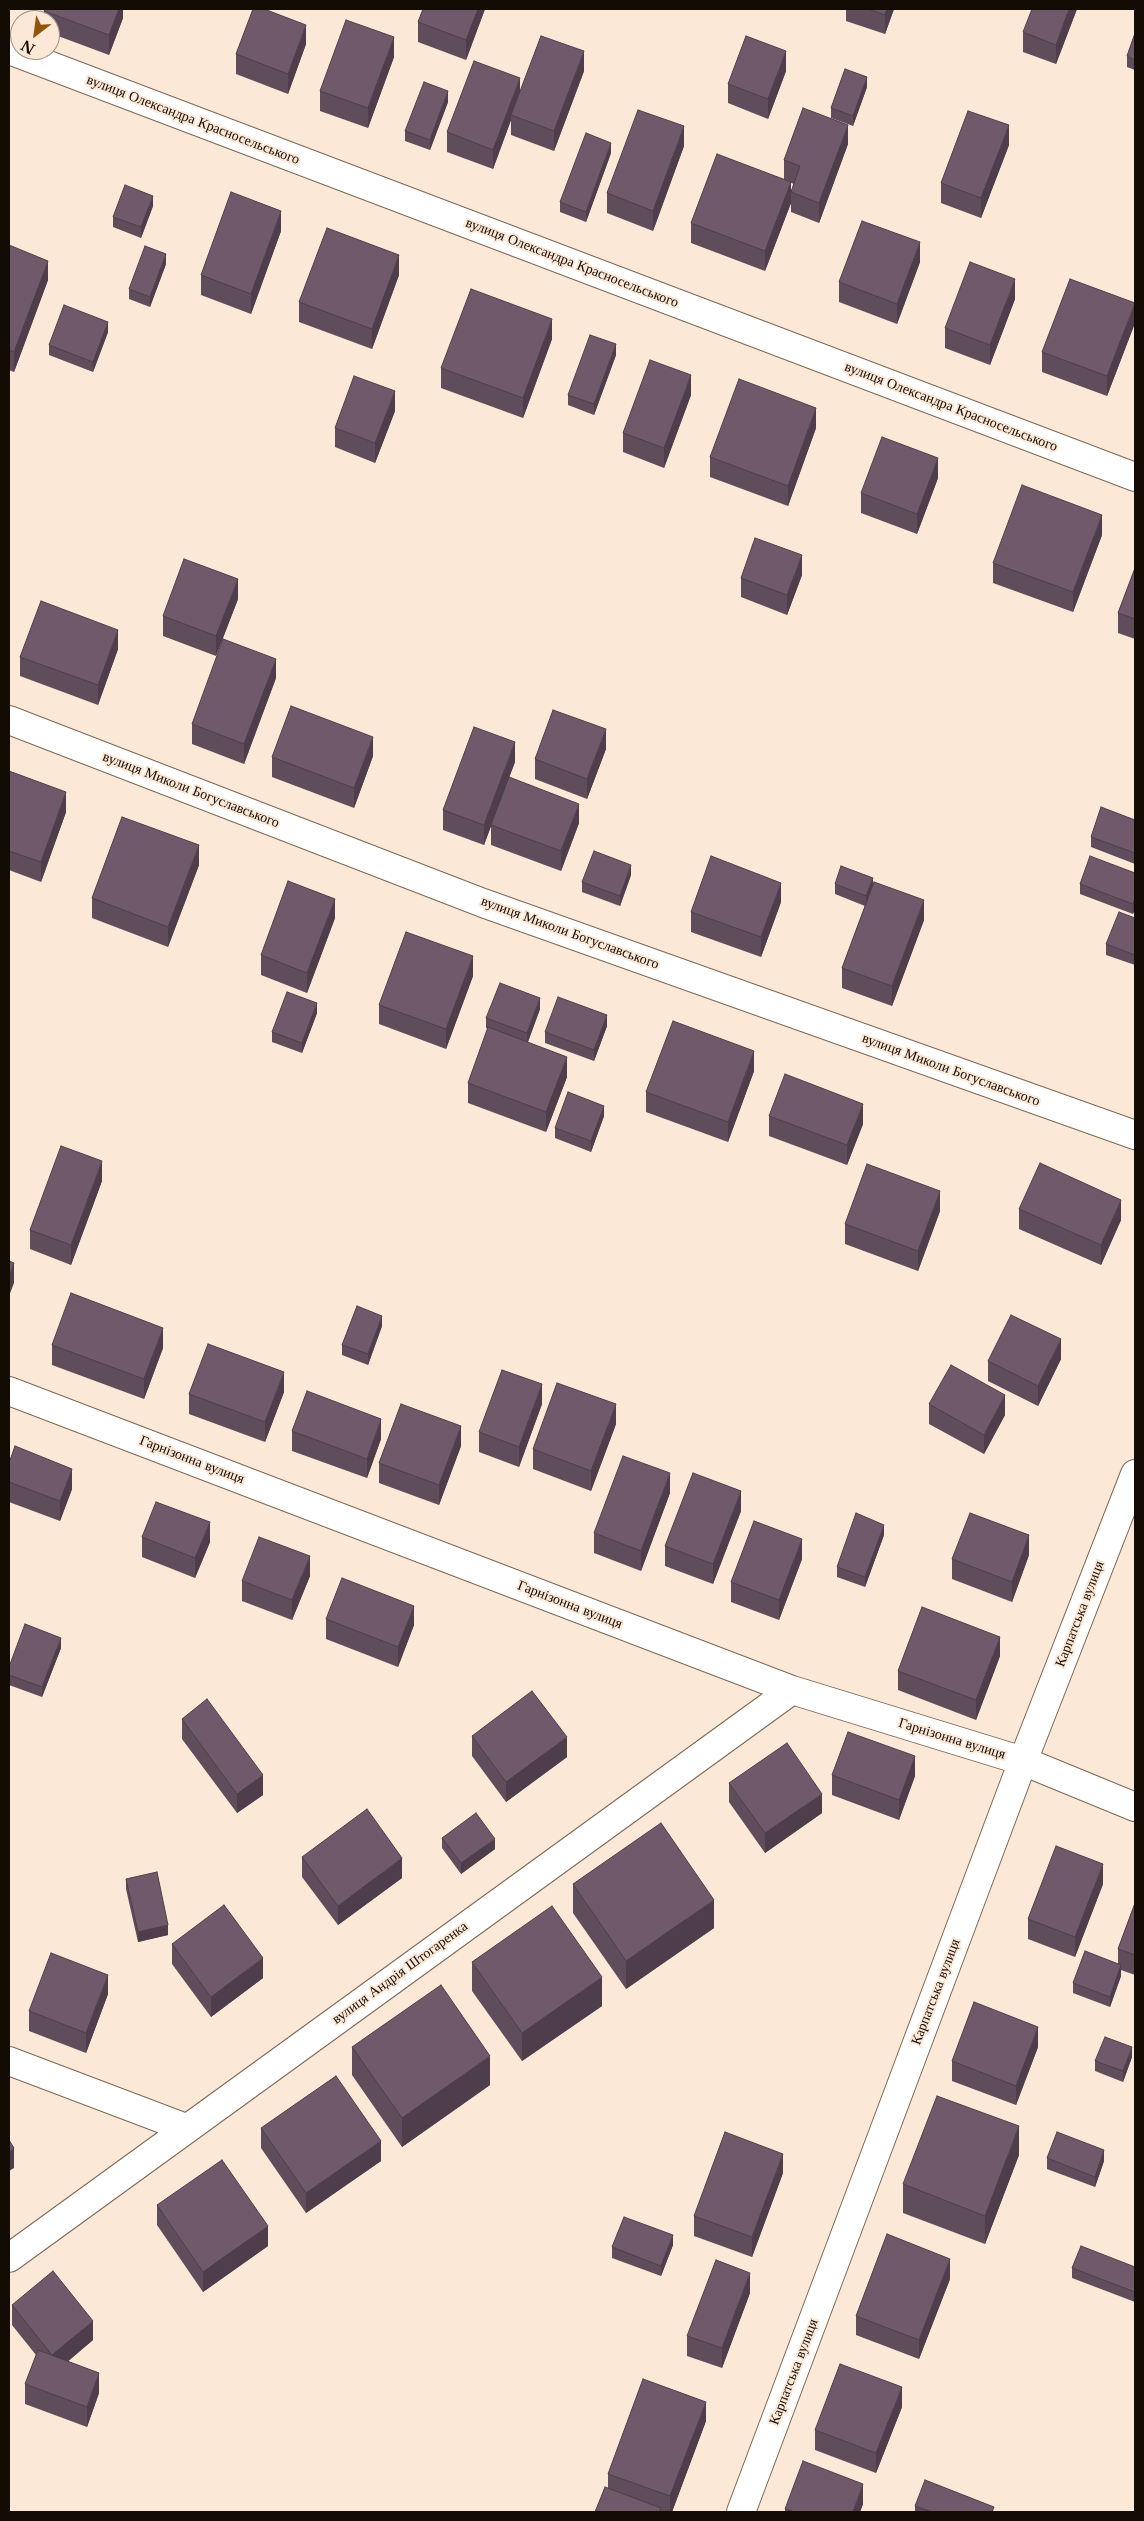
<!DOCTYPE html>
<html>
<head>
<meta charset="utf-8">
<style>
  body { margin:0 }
  #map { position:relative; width:1144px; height:2521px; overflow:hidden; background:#fce8d6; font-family:"Libre Baskerville",serif }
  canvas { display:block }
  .frame { position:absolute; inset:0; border:10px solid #130c05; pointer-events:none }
  .north { position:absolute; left:10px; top:10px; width:50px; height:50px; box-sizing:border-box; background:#fce8d6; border:1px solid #9f9082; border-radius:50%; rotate:210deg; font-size:14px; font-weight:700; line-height:20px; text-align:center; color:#130c05 }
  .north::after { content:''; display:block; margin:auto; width:18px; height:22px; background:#8e570d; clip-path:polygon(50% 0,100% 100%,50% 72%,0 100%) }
</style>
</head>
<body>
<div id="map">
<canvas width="1144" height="2521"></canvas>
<div class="frame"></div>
<div class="north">N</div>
</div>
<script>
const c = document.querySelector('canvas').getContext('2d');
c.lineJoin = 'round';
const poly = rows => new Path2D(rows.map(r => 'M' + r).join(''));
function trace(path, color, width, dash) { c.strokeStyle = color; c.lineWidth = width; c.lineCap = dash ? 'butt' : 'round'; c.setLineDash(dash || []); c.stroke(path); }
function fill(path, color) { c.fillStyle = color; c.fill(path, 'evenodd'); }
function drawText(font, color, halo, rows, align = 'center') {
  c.font = font + ' "Libre Baskerville",serif'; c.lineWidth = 4; c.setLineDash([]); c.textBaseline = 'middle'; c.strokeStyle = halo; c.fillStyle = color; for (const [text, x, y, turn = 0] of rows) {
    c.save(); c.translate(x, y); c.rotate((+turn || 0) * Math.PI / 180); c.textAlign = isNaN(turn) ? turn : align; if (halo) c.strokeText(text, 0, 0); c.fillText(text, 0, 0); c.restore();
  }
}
const minor = poly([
  [9,50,1135,477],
  [9,720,483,903,1135,1135],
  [9,1391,792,1690,1023,1761,1135,1807],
  [9,2061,186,2128],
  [9,2258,792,1690],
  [741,2512,1023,1761,1135,1474]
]);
const wall = poly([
  [123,9,123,18,109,55,50,33,50,20,44,20,44,11],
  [423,9,485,9,466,60,418,42,418,22],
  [846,9,894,9,885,34,846,21],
  [1077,9,1056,64,1023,52,1023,32],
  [1135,33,1135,70,1127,67,1127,56],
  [306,44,288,94,236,74,236,54],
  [394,57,368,128,320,111,320,91],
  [584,71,554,151,511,135,511,120,493,169,447,152,447,132,520,93],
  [786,71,768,119,728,103,728,84],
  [867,87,853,126,831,118,831,108],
  [448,102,430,150,405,141,405,131],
  [848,144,819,223,791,212,791,203,765,271,691,243,691,223,784,179,784,160],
  [791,183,794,184,791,191],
  [1009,145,981,218,941,203,941,183],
  [684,146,653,231,607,213,607,193],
  [611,153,586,222,560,212,560,202],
  [153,206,141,238,113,227,113,217],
  [281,231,251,314,201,295,201,275],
  [9,245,48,280,14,372,9,370],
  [920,262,897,324,839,302,839,282],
  [166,264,150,307,129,299,129,289],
  [399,275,372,349,299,322,299,302],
  [1015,299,990,365,945,348,945,328],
  [1135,323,1107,396,1042,372,1042,352],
  [108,332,93,372,49,355,49,345],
  [552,339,523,418,441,388,441,368],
  [616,355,594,415,568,405,568,395],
  [691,395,664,468,623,452,623,433],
  [395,411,375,463,335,447,335,428],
  [816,428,788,506,710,477,710,457],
  [938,478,917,534,861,513,861,493],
  [1102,535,1073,612,993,583,993,563],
  [1135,568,1135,639,1118,633,1118,613],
  [802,575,787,615,741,597,741,578],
  [238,599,216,656,163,636,163,616],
  [118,649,98,705,20,676,20,657],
  [276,678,244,764,192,744,192,724],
  [606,749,587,799,535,779,535,759],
  [373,756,354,808,272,777,272,757],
  [515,762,509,777,579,823,561,871,491,845,491,826,484,845,443,830,443,810],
  [9,771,66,812,41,882,9,870],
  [1135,820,1135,864,1091,847,1091,837],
  [199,865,168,947,92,918,92,898],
  [1135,873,1135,908,1133,914,1080,894,1080,884],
  [631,875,620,906,582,892,582,882],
  [835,884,873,885,924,920,892,1006,842,988,842,968,865,906,835,894],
  [781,902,761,957,691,932,691,912],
  [335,918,307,993,261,975,261,955],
  [1135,918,1135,965,1106,955,1106,944],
  [473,976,446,1049,379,1024,379,1005],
  [540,1009,528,1042,567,1077,546,1132,468,1103,468,1083,488,1029,486,1028,486,1018],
  [317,1013,302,1053,272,1042,272,1032],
  [607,1026,594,1061,545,1043,545,1032],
  [754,1071,728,1142,646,1112,646,1092],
  [604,1116,591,1152,555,1138,555,1128],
  [769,1116,863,1124,847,1165,769,1136],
  [102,1181,71,1265,30,1249,30,1230],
  [1019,1209,1121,1220,1101,1265,1019,1229],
  [940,1211,918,1271,845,1244,845,1224],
  [382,1326,368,1365,342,1355,342,1345],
  [52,1345,163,1348,144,1399,52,1365],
  [1061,1359,1038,1406,988,1381,988,1361],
  [284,1392,265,1442,189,1414,189,1394],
  [542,1404,519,1467,479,1452,479,1432],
  [929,1404,1005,1415,984,1454,929,1424],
  [616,1424,591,1491,533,1469,533,1449],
  [292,1431,381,1439,367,1478,292,1451],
  [461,1446,439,1505,379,1483,379,1463],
  [9,1463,72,1489,60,1521,9,1502],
  [670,1493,641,1571,594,1553,594,1533],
  [741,1511,713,1584,665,1566,665,1546],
  [884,1535,865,1587,837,1577,837,1567],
  [142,1537,210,1542,195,1578,142,1557],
  [1029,1555,1012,1602,952,1579,952,1559],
  [802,1559,779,1620,731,1602,731,1582],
  [310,1576,292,1620,242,1601,242,1581],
  [326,1619,414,1625,398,1667,326,1639],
  [61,1648,42,1697,9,1685,9,1667],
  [1000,1656,976,1720,898,1690,898,1671],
  [182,1719,263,1795,237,1813,182,1739],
  [472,1736,567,1757,506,1802,472,1756],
  [832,1775,915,1776,899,1820,832,1795],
  [729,1783,822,1813,765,1853,729,1802],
  [442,1838,495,1849,461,1874,442,1848],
  [302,1857,402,1878,338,1925,302,1877],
  [126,1879,168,1935,138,1942,126,1889],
  [573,1884,714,1928,626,1989,573,1913],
  [1103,1884,1075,1957,1028,1939,1028,1919],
  [1135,1903,1135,1975,1121,1970,1121,1976,1110,2007,1073,1993,1073,1983,1118,1964,1118,1949],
  [172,1944,263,1978,211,2017,172,1964],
  [472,1962,602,2006,522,2061,472,1991],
  [108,1994,86,2053,29,2031,29,2011],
  [352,2047,490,2085,402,2147,352,2075],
  [1038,2047,1016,2105,952,2081,952,2061],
  [1132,2057,1123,2082,1095,2071,1095,2061],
  [261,2128,381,2161,306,2213,261,2148],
  [1019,2155,985,2244,903,2213,903,2184],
  [1047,2158,1104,2161,1095,2187,1047,2169],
  [783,2173,752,2257,694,2236,694,2216],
  [157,2205,268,2246,203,2292,157,2225],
  [673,2245,661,2276,612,2258,612,2247],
  [1135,2267,1135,2302,1072,2278,1072,2268],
  [950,2279,919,2359,856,2335,856,2316],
  [750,2293,722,2368,687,2356,687,2336],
  [12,2305,93,2340,68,2361,99,2393,87,2427,25,2404,25,2384,36,2355,12,2325],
  [902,2407,876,2473,815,2450,815,2430],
  [706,2421,672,2512,595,2512,608,2488,608,2474],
  [863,2504,860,2512,785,2512,785,2509],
  [915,2506,994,2512,915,2512]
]);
const shadedWall = poly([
  [119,9,123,9,123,18,109,55,109,35],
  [478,9,485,9,466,60,466,40],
  [887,9,894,9,885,34,885,15],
  [1069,9,1077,9,1056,64,1056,45],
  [306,25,306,44,288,94,288,74],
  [394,37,394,57,368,128,368,108],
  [584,51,584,71,554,151,554,131],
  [786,51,786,71,768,119,768,99],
  [867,77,867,87,853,126,853,116],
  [520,78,520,98,511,115,511,120,493,169,493,150],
  [448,91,448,102,430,150,430,140],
  [848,125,848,144,819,223,819,203],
  [1009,125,1009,145,981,218,981,198],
  [684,126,684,146,653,231,653,211],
  [611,143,611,153,586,222,586,212],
  [791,182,791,203,765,271,765,251],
  [153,196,153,206,141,238,141,227],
  [281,211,281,231,251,314,251,294],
  [920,242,920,262,897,324,897,304],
  [166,254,166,264,150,307,150,297],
  [399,255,399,275,372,349,372,329],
  [48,261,48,280,14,372,14,352],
  [1015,279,1015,299,990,365,990,345],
  [1135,303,1135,323,1107,396,1107,376],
  [552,319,552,339,523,418,523,398],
  [108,322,108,332,93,372,93,362],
  [616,344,616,355,594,415,594,404],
  [691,375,691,395,664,468,664,448],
  [395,391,395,411,375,463,375,443],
  [816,408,816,428,788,506,788,486],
  [938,458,938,478,917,534,917,514],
  [1102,515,1102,535,1073,612,1073,592],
  [802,555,802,575,787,615,787,595],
  [238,579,238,599,216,656,216,636],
  [118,630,118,649,98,705,98,685],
  [276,659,276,678,244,764,244,744],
  [606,729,606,749,587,799,587,779],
  [373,737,373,756,354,808,354,788],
  [515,742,515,762,484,845,484,825],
  [66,792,66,812,41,882,41,862],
  [579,804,579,823,561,871,561,851],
  [199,845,199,865,168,947,168,927],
  [631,865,631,875,620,906,620,896],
  [873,878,873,888,866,906,866,896],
  [781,883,781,902,761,957,761,937],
  [1135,898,1135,908,1133,914,1133,904],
  [335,899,335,918,307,993,307,973],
  [924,900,924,920,892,1006,892,986],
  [473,956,473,976,446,1049,446,1029],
  [540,998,540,1009,527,1044,527,1033],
  [317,1003,317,1013,302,1053,302,1043],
  [607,1015,607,1026,594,1061,594,1050],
  [754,1051,754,1071,728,1142,728,1122],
  [567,1057,567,1077,546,1132,546,1112],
  [863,1104,863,1124,847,1165,847,1145],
  [604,1106,604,1116,591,1152,591,1141],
  [102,1161,102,1181,71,1265,71,1245],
  [940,1191,940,1211,918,1271,918,1251],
  [1121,1200,1121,1220,1101,1265,1101,1245],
  [14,1263,14,1283,9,1296,9,1276],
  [382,1316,382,1326,368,1365,368,1354],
  [163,1328,163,1348,144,1399,144,1379],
  [1061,1339,1061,1359,1038,1406,1038,1386],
  [284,1372,284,1392,265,1442,265,1422],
  [542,1384,542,1404,519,1467,519,1447],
  [1005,1395,1005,1415,984,1454,984,1435],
  [616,1404,616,1424,591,1491,591,1471],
  [381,1419,381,1439,367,1478,367,1459],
  [461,1426,461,1446,439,1505,439,1485],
  [72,1469,72,1489,60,1521,60,1501],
  [670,1473,670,1493,641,1571,641,1551],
  [741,1491,741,1511,713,1584,713,1564],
  [210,1522,210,1542,195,1578,195,1558],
  [884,1525,884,1535,865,1587,865,1577],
  [1029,1535,1029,1555,1012,1602,1012,1582],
  [802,1539,802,1559,779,1620,779,1600],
  [310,1556,310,1576,292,1620,292,1600],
  [414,1606,414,1625,398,1667,398,1647],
  [1000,1637,1000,1656,976,1720,976,1700],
  [61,1638,61,1648,42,1697,42,1687],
  [567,1737,567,1757,506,1802,506,1782],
  [915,1756,915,1776,899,1820,899,1800],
  [263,1775,263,1795,237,1813,237,1794],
  [822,1794,822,1813,765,1853,765,1833],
  [495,1839,495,1849,461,1874,461,1863],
  [402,1858,402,1878,338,1925,338,1906],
  [1103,1864,1103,1884,1075,1957,1075,1937],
  [714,1900,714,1928,626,1989,626,1961],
  [168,1925,168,1935,138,1942,138,1932],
  [263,1958,263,1978,211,2017,211,1997],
  [1121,1965,1121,1976,1110,2007,1110,1997],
  [108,1975,108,1994,86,2053,86,2033],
  [602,1977,602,2006,522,2061,522,2033],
  [1038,2027,1038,2047,1016,2105,1016,2086],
  [1132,2047,1132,2057,1123,2082,1123,2071],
  [490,2056,490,2085,402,2147,402,2118],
  [1019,2126,1019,2155,985,2244,985,2216],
  [381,2141,381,2161,306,2213,306,2193],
  [14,2148,14,2168,9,2171,9,2152],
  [1104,2150,1104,2161,1095,2187,1095,2177],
  [783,2154,783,2173,752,2257,752,2237],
  [268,2226,268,2246,203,2292,203,2272],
  [673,2235,673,2245,661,2276,661,2266],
  [950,2259,950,2279,919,2359,919,2340],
  [750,2273,750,2293,722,2368,722,2348],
  [93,2321,93,2340,52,2375,52,2355],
  [99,2373,99,2393,87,2427,87,2407],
  [902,2387,902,2407,876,2473,876,2453],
  [706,2402,706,2421,672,2512,670,2512,670,2496],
  [863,2484,863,2504,860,2512,853,2512]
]);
const building = poly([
  [45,9,119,9,109,35,44,11,45,9],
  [253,9,264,9,306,25,288,74,236,54,253,9],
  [423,9,478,9,466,40,418,22,423,9],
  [868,9,887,9,885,15,868,9],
  [1032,9,1069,9,1056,45,1023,32,1032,9],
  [346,20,394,37,368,108,320,91,346,20],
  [1135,33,1135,60,1127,56,1135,33],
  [541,36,584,51,554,131,511,115,541,36],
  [746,36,786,51,768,99,728,84,746,36],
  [474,61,520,78,493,150,447,132,474,61],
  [845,69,867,77,853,116,831,108,845,69],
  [424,82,448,91,430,140,405,131,424,82],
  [803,108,848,125,819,203,791,192,800,166,784,160,803,108],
  [638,110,684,126,653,211,607,193,638,110],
  [968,111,1009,125,981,198,941,183,968,111],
  [586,133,611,143,586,212,560,202,586,133],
  [717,154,791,182,765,251,691,223,717,154],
  [125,185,153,196,141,227,113,217,125,185],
  [231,192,281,211,251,294,201,275,231,192],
  [862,221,920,242,897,304,839,282,862,221],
  [327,228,399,255,372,329,299,302,327,228],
  [9,245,48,261,14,352,9,350,9,245],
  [145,246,166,254,150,297,129,289,145,246],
  [970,262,1015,279,990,345,945,328,970,262],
  [1070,279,1135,303,1107,376,1042,352,1070,279],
  [471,289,552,319,523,398,441,368,471,289],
  [64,305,108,322,93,362,49,345,64,305],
  [590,335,616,344,594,404,568,395,590,335],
  [650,360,691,375,664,448,623,433,650,360],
  [354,376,395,391,375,443,335,428,354,376],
  [739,379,816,408,788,486,710,457,739,379],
  [882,437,938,458,917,514,861,493,882,437],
  [1022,485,1102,515,1073,592,993,563,1022,485],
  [755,538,802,555,787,595,741,578,755,538],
  [184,559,238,579,216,636,163,616,184,559],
  [1135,568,1135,619,1118,613,1135,568],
  [41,601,118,630,98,685,20,657,41,601],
  [223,639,276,659,244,744,192,724,223,639],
  [291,706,373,737,354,788,272,757,291,706],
  [553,710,606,729,587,779,535,759,553,710],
  [474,727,515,742,484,825,443,810,474,727],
  [9,771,66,792,41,862,9,851,9,771],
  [509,777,579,804,561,851,491,825,509,777],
  [1101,807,1135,820,1135,853,1091,837,1101,807],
  [122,817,199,845,168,927,92,898,122,817],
  [594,851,631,865,620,896,582,882,594,851],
  [711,856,781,883,761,937,691,912,711,856],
  [1090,856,1135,873,1135,898,1133,904,1080,884,1090,856],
  [841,866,873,878,866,896,835,884,841,866],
  [288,881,335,899,307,973,261,955,288,881],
  [874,882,924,900,892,986,842,968,874,882],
  [1119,912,1135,918,1135,955,1106,944,1119,912],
  [406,932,473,956,446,1029,379,1005,406,932],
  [500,983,540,998,527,1033,486,1018,500,983],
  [287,992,317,1003,302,1043,272,1032,287,992],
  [558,997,607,1015,594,1050,545,1032,558,997],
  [673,1021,754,1051,728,1122,646,1092,673,1021],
  [488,1027,567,1057,546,1112,468,1083,488,1027],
  [785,1074,863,1104,847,1145,769,1116,785,1074],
  [568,1092,604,1106,591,1141,555,1128,568,1092],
  [61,1146,102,1161,71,1245,30,1230,61,1146],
  [1040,1163,1121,1200,1101,1245,1019,1209,1040,1163],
  [867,1164,940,1191,918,1251,845,1224,867,1164],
  [9,1261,14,1263,9,1276,9,1261],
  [71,1293,163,1328,144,1379,52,1345,71,1293],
  [357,1306,382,1316,368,1354,342,1345,357,1306],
  [1011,1315,1061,1339,1038,1386,988,1361,1011,1315],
  [208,1344,284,1372,265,1422,189,1394,208,1344],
  [951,1365,1005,1395,984,1435,929,1404,951,1365],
  [502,1370,542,1384,519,1447,479,1432,502,1370],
  [557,1383,616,1404,591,1471,533,1449,557,1383],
  [307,1391,381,1419,367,1459,292,1431,307,1391],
  [401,1404,461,1426,439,1485,379,1463,401,1404],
  [15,1446,72,1469,60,1501,9,1482,9,1463,15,1446],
  [623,1456,670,1473,641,1551,594,1533,623,1456],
  [693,1473,741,1491,713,1564,665,1546,693,1473],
  [156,1502,210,1522,195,1558,142,1537,156,1502],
  [856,1513,884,1525,865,1577,837,1567,856,1513],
  [970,1513,1029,1535,1012,1582,952,1559,970,1513],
  [754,1521,802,1539,779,1600,731,1582,754,1521],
  [259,1537,310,1556,292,1600,242,1581,259,1537],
  [342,1578,414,1606,398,1647,326,1619,342,1578],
  [922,1607,1000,1637,976,1700,898,1671,922,1607],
  [25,1624,61,1638,42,1687,9,1675,9,1667,25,1624],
  [532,1691,567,1737,506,1782,472,1736,532,1691],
  [207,1699,263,1775,237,1794,182,1719,207,1699],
  [848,1732,915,1756,899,1800,832,1775,848,1732],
  [787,1743,822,1794,765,1833,729,1783,787,1743],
  [367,1809,402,1858,338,1906,302,1857,367,1809],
  [476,1813,495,1839,461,1863,442,1838,476,1813],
  [661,1823,714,1900,626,1961,573,1884,661,1823],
  [1056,1846,1103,1864,1075,1937,1028,1919,1056,1846],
  [157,1872,168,1925,138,1932,126,1879,157,1872],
  [1135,1903,1135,1955,1118,1949,1135,1903],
  [224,1905,263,1958,211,1997,172,1944,224,1905],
  [552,1906,602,1977,522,2033,472,1962,552,1906],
  [1085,1951,1121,1965,1110,1997,1073,1983,1085,1951],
  [51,1953,108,1975,86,2033,29,2011,51,1953],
  [441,1985,490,2056,402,2118,352,2047,441,1985],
  [974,2002,1038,2027,1016,2086,952,2061,974,2002],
  [1105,2037,1132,2047,1123,2071,1095,2061,1105,2037],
  [336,2076,381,2141,306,2193,261,2128,336,2076],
  [937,2096,1019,2126,985,2216,903,2184,937,2096],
  [725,2132,783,2154,752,2237,694,2216,725,2132],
  [1057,2132,1104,2150,1095,2177,1047,2158,1057,2132],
  [9,2140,14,2148,9,2152,9,2140],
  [222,2160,268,2226,203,2272,157,2205,222,2160],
  [624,2217,673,2235,661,2266,612,2247,624,2217],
  [887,2234,950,2259,919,2340,856,2316,887,2234],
  [1081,2246,1135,2267,1135,2292,1072,2268,1081,2246],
  [716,2260,750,2273,722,2348,687,2336,716,2260],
  [53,2271,93,2321,52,2355,12,2305,53,2271],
  [38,2350,99,2373,87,2407,25,2384,38,2350],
  [840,2364,902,2387,876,2453,815,2430,840,2364],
  [643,2379,706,2402,670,2496,608,2474,643,2379],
  [803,2461,863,2484,853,2512,794,2512,785,2509,803,2461],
  [925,2480,994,2507,992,2512,932,2512,915,2506,925,2480],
  [605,2487,661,2508,659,2512,595,2512,605,2487]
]);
const streetNames = [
  ["вулиця Олександра Красносельського",193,120,21],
  ["вулиця Олександра Красносельського",572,263,21],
  ["вулиця Олександра Красносельського",951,407,21],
  ["вулиця Миколи Богуславського",191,790,21],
  ["вулиця Миколи Богуславського",570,933,20],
  ["вулиця Миколи Богуславського",951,1070,20],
  ["Гарнізонна вулиця",192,1460,21],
  ["Гарнізонна вулиця",570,1605,21],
  ["Карпатська вулиця",1080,1614,-69],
  ["Гарнізонна вулиця",952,1739,17],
  ["вулиця Андрія Штогаренка",400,1973,-36],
  ["Карпатська вулиця",936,1992,-69],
  ["Карпатська вулиця",794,2372,-69]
];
trace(minor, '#7d6855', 30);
trace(minor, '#fff', 28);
fill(wall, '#5f4d5c');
fill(shadedWall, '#4e3e4b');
fill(building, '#6f596b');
trace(building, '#4e3e4b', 1);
drawText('14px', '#130c05', '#fce8d6', streetNames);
</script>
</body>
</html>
